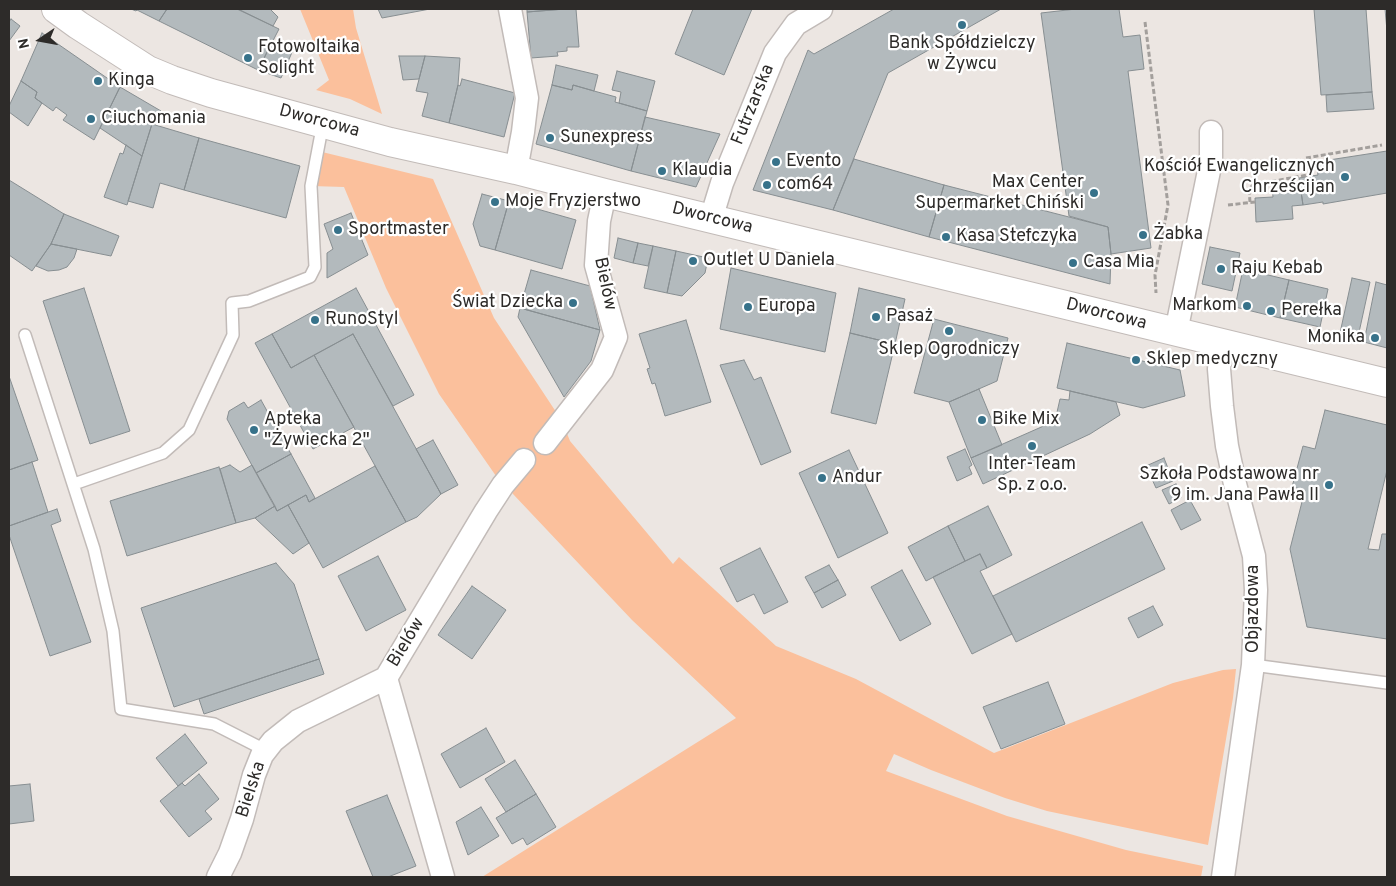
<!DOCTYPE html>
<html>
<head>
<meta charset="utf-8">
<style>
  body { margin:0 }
  #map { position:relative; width:1396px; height:886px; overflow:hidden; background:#ece6e2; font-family:Overpass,sans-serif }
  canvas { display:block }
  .frame { position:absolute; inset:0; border:10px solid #2d2b29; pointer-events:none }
  .north { position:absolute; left:15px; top:15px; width:50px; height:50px; -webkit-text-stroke:4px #fff; paint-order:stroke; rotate:258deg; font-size:14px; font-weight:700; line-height:20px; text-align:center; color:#2d2b29 }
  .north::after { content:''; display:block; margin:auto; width:18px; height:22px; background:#2d2b29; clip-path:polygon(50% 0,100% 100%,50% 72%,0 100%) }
</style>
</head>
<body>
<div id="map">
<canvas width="1396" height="886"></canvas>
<div class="frame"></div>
<div class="north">N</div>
</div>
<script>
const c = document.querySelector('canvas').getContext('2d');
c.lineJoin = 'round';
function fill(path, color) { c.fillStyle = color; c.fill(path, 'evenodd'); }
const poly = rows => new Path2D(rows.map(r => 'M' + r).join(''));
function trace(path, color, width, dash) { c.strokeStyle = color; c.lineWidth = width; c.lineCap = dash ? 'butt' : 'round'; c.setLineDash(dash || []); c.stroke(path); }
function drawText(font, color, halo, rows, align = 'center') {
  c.font = font + ' Overpass,sans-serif'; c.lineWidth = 4.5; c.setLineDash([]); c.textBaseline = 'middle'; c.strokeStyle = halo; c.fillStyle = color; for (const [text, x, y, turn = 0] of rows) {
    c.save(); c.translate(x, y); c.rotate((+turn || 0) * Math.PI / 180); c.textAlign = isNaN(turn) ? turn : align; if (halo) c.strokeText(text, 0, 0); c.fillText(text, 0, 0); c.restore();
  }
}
const green = poly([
  [300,9,353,9,356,28,382,114,350,99,316,90,329,80],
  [318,151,433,179,494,318,562,421,570,441,673,564,679,557,776,646,856,679,994,753,1173,683,1223,670,1236,669,1233,698,1208,845,1047,811,1005,798,931,770,894,754,886,771,1007,816,1126,850,1203,866,1201,877,482,877,736,718,632,620,496,476,439,394,386,288,344,187,311,186]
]);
const building = poly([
  [131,9,167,9,159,21,137,10,136,11,131,9],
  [167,9,237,9,279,29,258,70,159,21,167,9],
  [238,9,270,9,278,17,273,26,238,9],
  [378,9,430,9,382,18,378,9],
  [527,9,565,9,527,12,527,9],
  [565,9,576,9,579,47,567,47,567,51,557,52,558,56,531,58,527,12,565,9],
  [693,9,752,9,724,75,675,54,693,9],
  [894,9,1001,9,888,73,833,210,753,190,808,50,814,54,894,9],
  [1076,9,1119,9,1123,37,1140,35,1144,69,1128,71,1151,248,1111,254,1108,227,1069,216,1041,13,1076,9],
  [1314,9,1366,9,1372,92,1321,95,1314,9],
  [1385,9,1387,9,1387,31,1385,9],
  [11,19,20,26,9,41,9,22,11,19],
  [42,33,120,87,94,140,63,120,67,115,56,107,53,111,35,98,37,92,21,81,42,33],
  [272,42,293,50,281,78,258,70,272,42],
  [399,56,425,56,419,79,403,80,399,56],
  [425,56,460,58,458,85,449,123,422,116,428,93,416,91,425,56],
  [556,65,598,75,594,91,573,85,572,90,552,85,556,65],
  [617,71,655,81,647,111,619,103,621,92,612,90,617,71],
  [462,79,515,93,504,137,449,123,458,85,460,86,462,79],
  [21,81,37,92,35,98,42,103,28,126,9,112,9,106,21,81],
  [552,85,572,90,573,85,594,91,616,97,615,102,647,111,631,171,536,144,552,85],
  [120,87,161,111,152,124,142,156,100,128,120,87],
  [1372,92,1374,109,1327,112,1326,95,1372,92],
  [645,117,720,134,696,187,631,171,645,117],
  [152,124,199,138,184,190,160,183,153,208,128,201,152,124],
  [199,138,300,166,286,218,184,190,199,138],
  [126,145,142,156,127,205,104,197,120,153,123,154,126,145],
  [1387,151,1387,193,1323,204,1323,202,1303,205,1299,178,1318,175,1316,162,1387,151],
  [854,159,944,185,929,237,833,210,854,159],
  [9,180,64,214,51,244,32,271,9,255,9,180],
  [944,185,1108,227,1111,254,1110,284,929,237,944,185],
  [1300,185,1303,205,1292,206,1293,219,1256,222,1255,198,1273,197,1272,187,1300,185],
  [482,194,509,201,495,250,480,246,473,224,482,194],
  [509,201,576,220,562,269,495,250,509,201],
  [351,213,368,255,327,278,327,253,333,249,324,224,351,213],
  [64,214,119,236,111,256,51,244,64,214],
  [618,238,638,243,633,263,614,258,618,238],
  [638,243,653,246,648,266,633,263,638,243],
  [51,244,77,249,74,258,67,267,59,270,48,271,36,266,51,244],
  [653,246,676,251,667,293,644,288,653,246],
  [1210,247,1240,253,1232,291,1202,284,1210,247],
  [676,251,708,258,705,273,682,296,667,293,676,251],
  [731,268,836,293,825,352,720,329,731,268],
  [1243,269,1289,280,1280,318,1235,307,1243,269],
  [531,270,590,286,600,330,520,308,531,270],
  [1352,278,1370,282,1358,337,1340,333,1352,278],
  [1289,280,1328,289,1320,327,1280,318,1289,280],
  [1376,282,1387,285,1387,348,1364,342,1376,282],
  [84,288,130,431,90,444,43,301,84,288],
  [356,288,414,395,393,406,353,334,291,368,272,334,356,288],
  [859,288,905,299,895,344,850,333,859,288],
  [520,308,600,330,591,361,564,397,518,317,520,308],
  [934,319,1008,338,997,381,949,402,914,393,934,319],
  [686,320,711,402,665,416,655,383,652,384,647,369,650,368,639,334,686,320],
  [850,333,895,344,876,424,831,413,850,333],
  [272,334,291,368,314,355,354,427,313,449,255,343,272,334],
  [353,334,441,494,417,517,406,522,314,355,353,334],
  [1067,343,1180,370,1185,396,1143,408,1057,388,1067,343],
  [744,360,754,380,761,377,791,452,761,465,720,365,744,360],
  [9,376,38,460,9,470,9,376],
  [979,389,1002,445,971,458,949,402,979,389],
  [1070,391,1116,402,1120,415,1090,434,983,484,971,458,1055,421,1060,399,1069,400,1070,391],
  [261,400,291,454,256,473,227,419,229,411,244,402,248,408,261,400],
  [1325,410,1387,425,1387,470,1368,549,1379,550,1382,534,1387,534,1387,639,1307,627,1290,549,1305,490,1292,487,1303,446,1315,449,1325,410],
  [433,440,458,485,441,494,416,449,433,440],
  [965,449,972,465,969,467,972,474,957,481,947,457,965,449],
  [849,450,888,533,838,558,799,473,849,450],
  [291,454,315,498,309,502,306,495,277,511,256,473,291,454],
  [1164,458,1173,481,1156,488,1146,466,1164,458],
  [32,462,48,512,9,526,9,470,32,462],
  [230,465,240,472,252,465,275,506,255,518,236,523,220,469,230,465],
  [375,466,406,522,323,568,288,505,306,495,309,502,375,466],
  [219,467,236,523,127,556,110,501,219,467],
  [1176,484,1181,498,1169,504,1162,490,1176,484],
  [1190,500,1201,520,1181,530,1171,510,1190,500],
  [288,505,309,543,293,554,255,518,275,506,277,511,288,505],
  [988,506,1012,555,987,568,980,554,965,561,948,526,988,506],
  [57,509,61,521,51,525,91,642,50,656,9,535,9,526,57,509],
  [1142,522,1165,569,1016,642,993,596,1142,522],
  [948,526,965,561,926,581,908,547,948,526],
  [760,548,788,602,764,614,754,594,737,602,720,568,760,548],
  [980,554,987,568,980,571,1012,634,972,654,933,577,980,554],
  [378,556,406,610,366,631,338,576,378,556],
  [276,563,294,584,319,659,174,707,141,608,276,563],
  [829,565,838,580,814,593,805,577,829,565],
  [902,570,931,624,900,641,871,587,902,570],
  [838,580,846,595,822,608,814,593,838,580],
  [472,586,506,610,472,659,438,635,472,586],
  [1153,606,1163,625,1138,638,1128,618,1153,606],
  [319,659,324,674,204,714,199,699,319,659],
  [1048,682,1065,724,1001,749,983,707,1048,682],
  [486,728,505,762,460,788,441,754,486,728],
  [185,734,207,763,178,786,156,758,185,734],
  [515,760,536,794,506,812,485,779,515,760],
  [199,774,219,799,205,811,212,819,189,837,160,801,182,783,185,786,199,774],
  [30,784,34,821,9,824,9,786,30,784],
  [536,794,556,827,527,845,523,838,512,844,496,818,536,794],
  [387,795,416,866,388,877,373,877,346,811,387,795],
  [481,807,499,836,468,855,456,822,481,807]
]);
const path = poly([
  [1145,22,1168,205,1155,275,1156,293],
  [1306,158,1382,145],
  [1250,202,1249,189,1253,185,1307,175,1308,177],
  [1228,205,1255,202]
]);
const service = poly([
  [25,335,94,549,113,631,121,709,214,724,265,750],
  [74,484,163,453,189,430,233,335,232,303,249,301,310,277,315,267,311,186,323,123],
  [1253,665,1387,683]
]);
const minor = poly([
  [510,9,527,98,523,132,516,170],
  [711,219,722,183,775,53,796,24,821,9],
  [1176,332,1211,161,1211,132],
  [1222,343,1219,369,1222,406,1227,446,1235,484,1254,556,1256,590,1253,665,1223,877],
  [545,443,602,370,616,337,596,265,599,221,605,193],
  [218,877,230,853,242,819,254,775,262,755,273,741,298,721,386,678],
  [443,877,386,678,486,511,503,485,524,460]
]);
const tertiary = poly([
  [56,9,78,25,148,70,172,80,211,93,390,142,516,170,605,193,1387,383]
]);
const markers = [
  [962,25,5,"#37728a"],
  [248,58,5,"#37728a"],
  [98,81,5,"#37728a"],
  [91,119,5,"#37728a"],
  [550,138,5,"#37728a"],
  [776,162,5,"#37728a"],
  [662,171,5,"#37728a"],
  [1345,177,5,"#37728a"],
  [767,185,5,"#37728a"],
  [1094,193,5,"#37728a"],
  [495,202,5,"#37728a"],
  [338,230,5,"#37728a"],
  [1143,235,5,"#37728a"],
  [946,237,5,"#37728a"],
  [693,261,5,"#37728a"],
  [1073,263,5,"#37728a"],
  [1221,269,5,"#37728a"],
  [573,303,5,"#37728a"],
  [1247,306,5,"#37728a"],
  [748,307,5,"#37728a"],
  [1271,311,5,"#37728a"],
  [876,317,5,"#37728a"],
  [315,320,5,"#37728a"],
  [949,331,5,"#37728a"],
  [1375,338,5,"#37728a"],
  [1136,360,5,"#37728a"],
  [982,420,5,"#37728a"],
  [254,430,5,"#37728a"],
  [1032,446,5,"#37728a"],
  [822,478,5,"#37728a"],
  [1329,485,5,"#37728a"]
];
const poiNames = [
  ["Bank Spółdzielczy",962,44,"center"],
  ["w Żywcu",962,65,"center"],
  ["Fotowoltaika",258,48],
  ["Solight",258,69],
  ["Kinga",108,81],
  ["Ciuchomania",101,119],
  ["Sunexpress",560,138],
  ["Evento",786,162],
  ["Kościół Ewangelicznych",1335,167,"right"],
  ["Chrześcijan",1335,188,"right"],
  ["Klaudia",672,171],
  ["Max Center",1084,183,"right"],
  ["Supermarket Chiński",1084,204,"right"],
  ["com64",777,185],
  ["Moje Fryzjerstwo",505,202],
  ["Sportmaster",348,230],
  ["Żabka",1153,235],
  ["Kasa Stefczyka",956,237],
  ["Outlet U Daniela",703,261],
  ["Casa Mia",1083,263],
  ["Raju Kebab",1231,269],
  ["Świat Dziecka",563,303,"right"],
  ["Markom",1237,306,"right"],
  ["Europa",758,307],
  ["Perełka",1281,311],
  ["Pasaż",886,317],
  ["RunoStyl",325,320],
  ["Monika",1365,338,"right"],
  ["Sklep Ogrodniczy",949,350,"center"],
  ["Sklep medyczny",1146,360],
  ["Apteka",264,420],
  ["\"Żywiecka 2\"",264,441],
  ["Bike Mix",992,420],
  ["Inter-Team",1032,465,"center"],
  ["Sp. z o.o.",1032,486,"center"],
  ["Szkoła Podstawowa nr",1319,475,"right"],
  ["9 im. Jana Pawła II",1319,496,"right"],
  ["Andur",832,478]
];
const streetNames = [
  ["Futrzarska",754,105,-68],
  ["Dworcowa",319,122,15],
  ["Dworcowa",712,219,14],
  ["Bielów",604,284,78],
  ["Dworcowa",1106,315,14],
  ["Objazdowa",1254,609,-90],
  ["Bielów",407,643,-59],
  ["Bielska",252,790,-72]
];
fill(green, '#fbc09c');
fill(building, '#b3babd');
trace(building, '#878e91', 1);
trace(service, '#c2bbb8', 14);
trace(minor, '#c2bbb8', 25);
trace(tertiary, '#c2bbb8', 30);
trace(path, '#a39f9c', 3, [5, 2.5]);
trace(service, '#fff', 11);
trace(minor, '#fff', 22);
trace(tertiary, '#fff', 28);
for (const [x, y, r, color] of markers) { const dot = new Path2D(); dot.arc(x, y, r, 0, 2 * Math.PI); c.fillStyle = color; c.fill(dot); trace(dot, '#fff', 2); }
drawText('18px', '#2d2b29', '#fff', poiNames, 'left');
drawText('18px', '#2d2b29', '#fff', streetNames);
</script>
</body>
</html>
